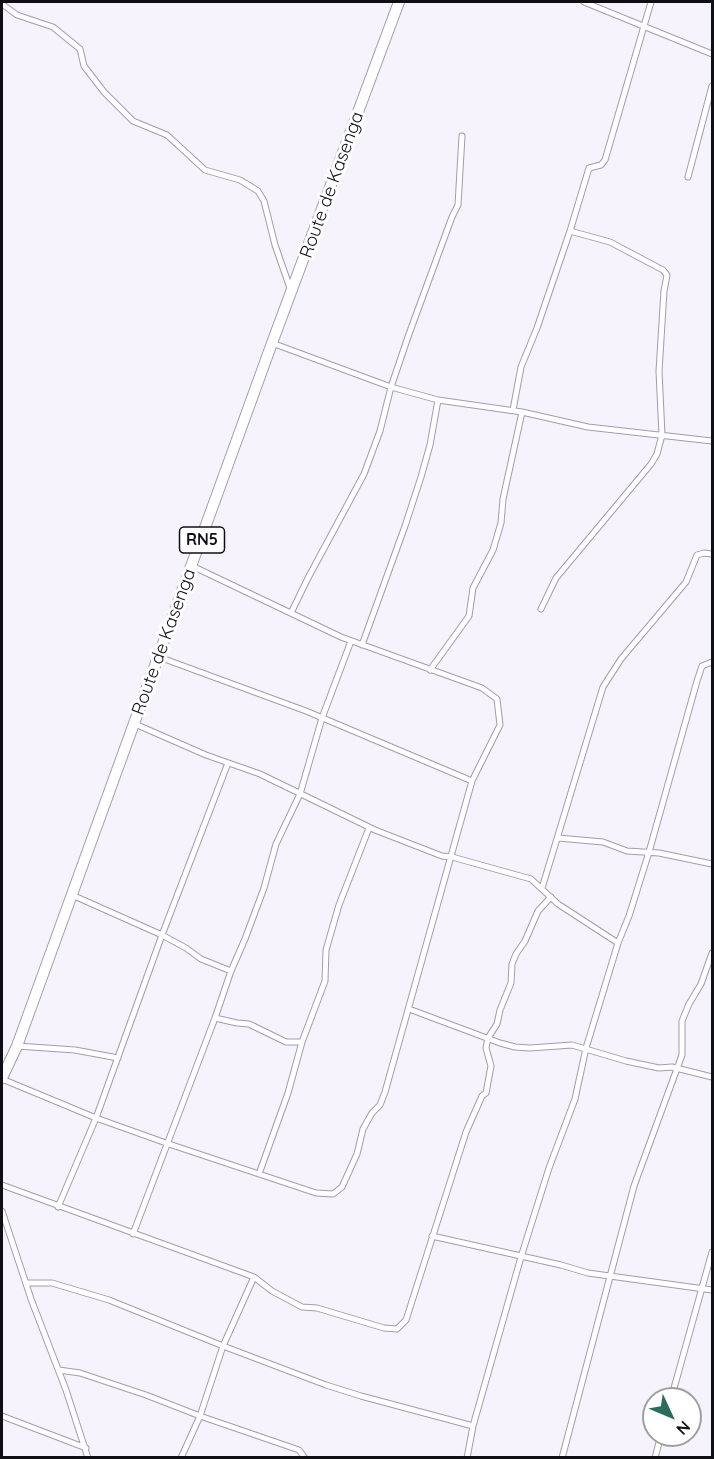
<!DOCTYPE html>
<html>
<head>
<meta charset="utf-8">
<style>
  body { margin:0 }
  #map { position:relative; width:714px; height:1459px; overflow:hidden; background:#f6f3fc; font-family:Quicksand,sans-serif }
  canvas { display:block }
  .frame { position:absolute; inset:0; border:3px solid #100e15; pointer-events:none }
  .north { position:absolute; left:642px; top:1387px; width:60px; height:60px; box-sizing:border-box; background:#fff; border:2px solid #9f9fa1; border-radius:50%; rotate:134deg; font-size:16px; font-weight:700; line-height:24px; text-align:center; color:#100e15 }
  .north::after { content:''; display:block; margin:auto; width:21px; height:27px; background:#2a6d5d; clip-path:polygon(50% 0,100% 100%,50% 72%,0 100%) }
</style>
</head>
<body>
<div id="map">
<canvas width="714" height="1459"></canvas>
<div class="frame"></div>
<div class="north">N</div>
</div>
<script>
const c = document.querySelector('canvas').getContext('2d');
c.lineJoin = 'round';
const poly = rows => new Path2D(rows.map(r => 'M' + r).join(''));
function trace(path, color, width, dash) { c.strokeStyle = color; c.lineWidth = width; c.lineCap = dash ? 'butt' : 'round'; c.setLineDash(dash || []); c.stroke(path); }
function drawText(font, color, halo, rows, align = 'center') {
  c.font = font + ' Quicksand,sans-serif'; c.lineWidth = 6; c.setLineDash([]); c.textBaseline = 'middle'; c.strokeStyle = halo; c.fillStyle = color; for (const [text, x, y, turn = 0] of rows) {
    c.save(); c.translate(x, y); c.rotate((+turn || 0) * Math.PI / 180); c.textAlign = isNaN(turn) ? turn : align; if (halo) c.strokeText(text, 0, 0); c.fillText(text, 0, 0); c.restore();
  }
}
const street = poly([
  [584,2,712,54],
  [2,4,17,15,53,27,80,49,84,66,104,92,133,121,167,135,205,170,240,180,258,191,264,201,275,245,290,288],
  [688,177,712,86],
  [272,343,391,387,438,400,522,412,588,427,712,441],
  [513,410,521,367,537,328,570,231,589,168,601,165,605,160,651,2],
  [541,609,556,578,651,464,657,454,662,435,659,371,664,291,667,275,663,270,610,242,570,231],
  [291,613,308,578,364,474,380,431,391,387,409,334,452,217,458,205,462,136],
  [362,645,405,526,421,477,430,445,438,400],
  [159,657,306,711,472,781],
  [430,670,469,616,473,588,493,550,501,523,503,499,522,412],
  [135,724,206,755,260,774,375,830,442,856,452,857,531,879,558,904,618,943],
  [558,838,603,842,627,851,659,853,712,864],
  [542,888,603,687,621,659,686,582,697,555,704,553,712,554],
  [72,895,162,935,186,948,201,959,231,971,215,1018,133,1234],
  [231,971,245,939,264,888,276,844,300,794,322,718,351,641],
  [409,1009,500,1043,515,1047,530,1048,572,1045,626,1061,659,1068,672,1067,712,1077],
  [215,1018,237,1023,249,1024,286,1042,302,1042],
  [17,1046,75,1050,118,1058],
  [2,1079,96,1118,166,1143,316,1193,333,1194,342,1187,357,1154,363,1129,372,1113,380,1105,385,1092,472,781,500,725,497,699,482,688,341,637,192,566],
  [259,1174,288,1093,302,1042,325,981,326,950,339,905,369,828],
  [2,1185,254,1277,272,1291,302,1307,317,1308,384,1328,397,1329,406,1320,466,1132,482,1096,486,1093,491,1066,486,1048,488,1038,497,1024,500,1010,511,983,512,964,516,954,525,941,538,911,551,897],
  [58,1207,96,1118,162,935,228,763],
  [2,1211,31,1299,66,1390,88,1458],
  [432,1236,561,1265,588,1273,712,1290],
  [26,1283,52,1283,109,1300,223,1346,326,1385,361,1396,473,1426],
  [59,1370,80,1373,146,1395,200,1416,299,1450,305,1458],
  [671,1399,712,1252],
  [2,1416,86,1448],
  [181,1458,200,1416,223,1346,254,1277],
  [467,1458,473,1426,521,1257,549,1168,575,1099,586,1048,618,943,629,916,649,852,697,681,702,666,712,662],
  [562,1458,634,1186,682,1055,682,1021,689,1004,701,984,712,953],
  [655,1458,661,1435]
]);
const highway = poly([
  [2,1078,17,1046,272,343,399,2]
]);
const shields = [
  [202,540,45]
];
const shieldNames = [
  ["RN5",202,540]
];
const streetNames = [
  ["Route de Kasenga",332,185,-70],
  ["Route de Kasenga",164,642,-70]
];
trace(street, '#a29cb0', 7);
trace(highway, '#a29cb0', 12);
trace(street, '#fff', 5);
trace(highway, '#fff', 10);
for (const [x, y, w] of shields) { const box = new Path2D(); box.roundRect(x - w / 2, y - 13, w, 26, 4.5); c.fillStyle = '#fff'; c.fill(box); trace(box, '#100e15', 1.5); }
drawText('bold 16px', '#100e15', null, shieldNames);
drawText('18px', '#100e15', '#fff', streetNames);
</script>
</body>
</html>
